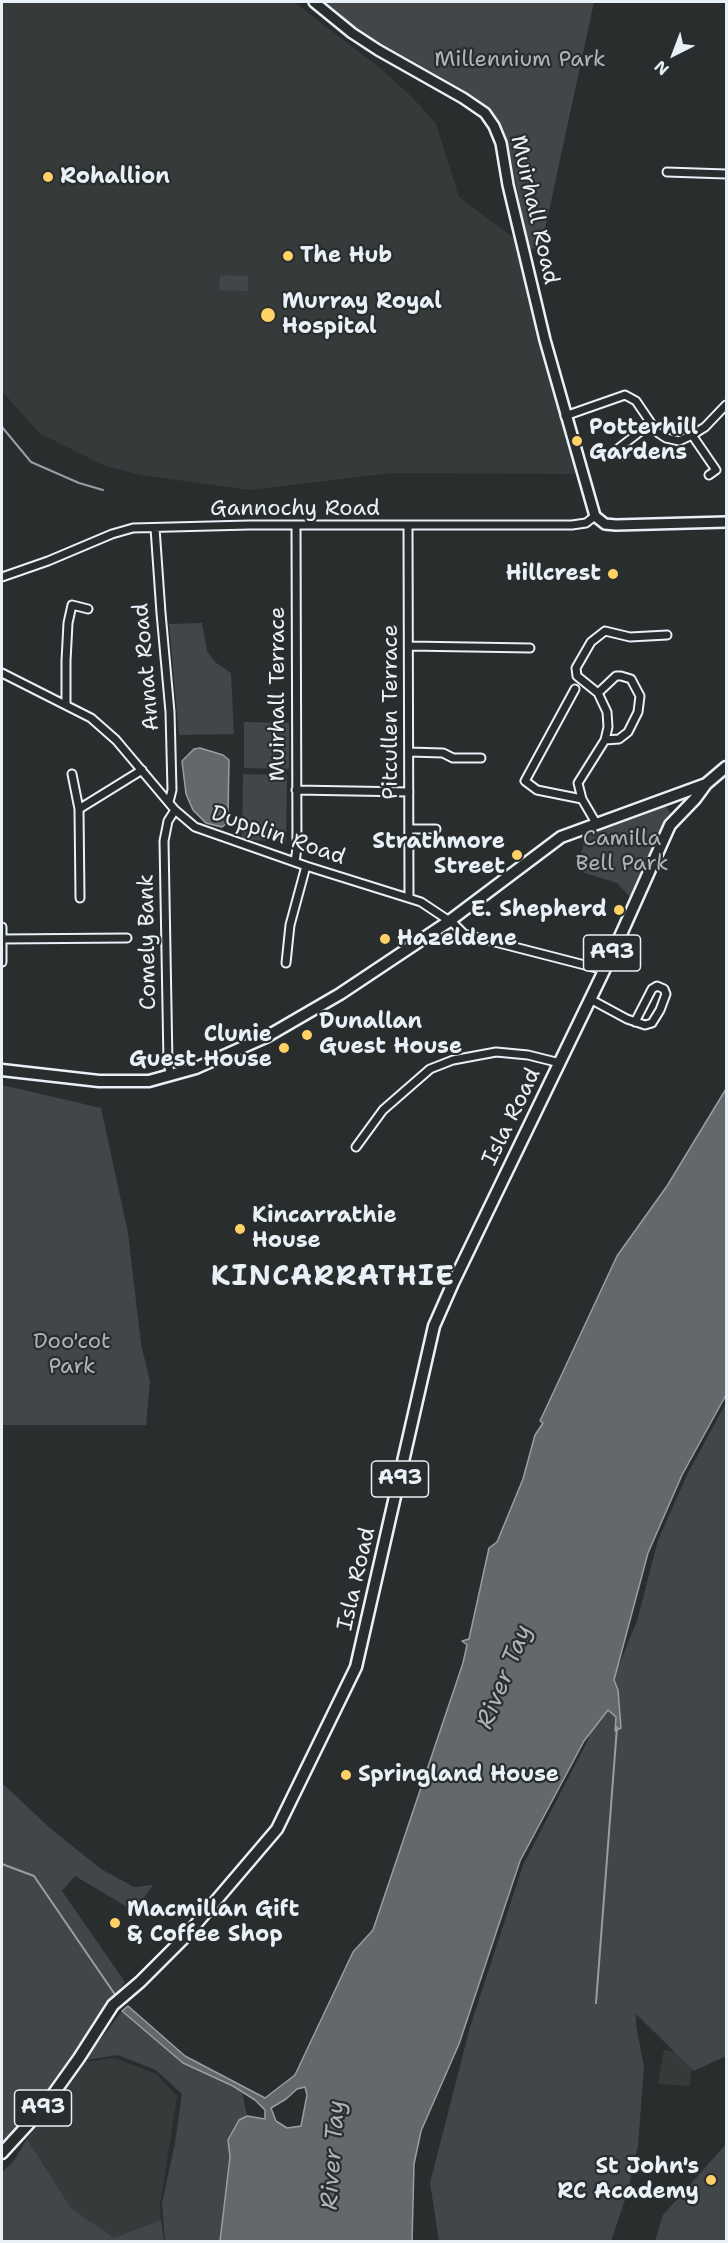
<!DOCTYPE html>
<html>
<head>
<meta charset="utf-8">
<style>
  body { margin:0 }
  #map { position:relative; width:728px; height:2243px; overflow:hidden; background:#2a2d2e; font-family:"Shantell Sans",sans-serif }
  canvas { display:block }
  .frame { position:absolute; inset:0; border:3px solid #e8f1f8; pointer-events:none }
  .north { position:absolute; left:644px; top:24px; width:60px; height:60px; -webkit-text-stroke:4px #2a2d2e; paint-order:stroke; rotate:222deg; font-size:16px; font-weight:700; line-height:24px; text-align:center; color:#e8f1f8 }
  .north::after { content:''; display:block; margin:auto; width:21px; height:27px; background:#e8f1f8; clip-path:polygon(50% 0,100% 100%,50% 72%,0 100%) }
</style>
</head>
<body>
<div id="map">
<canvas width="728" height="2243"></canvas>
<div class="frame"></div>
<div class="north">N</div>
</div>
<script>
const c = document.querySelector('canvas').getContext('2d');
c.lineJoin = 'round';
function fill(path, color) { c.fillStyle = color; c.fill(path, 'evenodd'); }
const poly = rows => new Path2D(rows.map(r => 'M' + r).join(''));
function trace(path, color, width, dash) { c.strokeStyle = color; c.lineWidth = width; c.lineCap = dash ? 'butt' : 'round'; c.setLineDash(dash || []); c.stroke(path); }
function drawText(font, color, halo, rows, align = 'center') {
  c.font = font + ' "Shantell Sans",sans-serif'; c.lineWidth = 4.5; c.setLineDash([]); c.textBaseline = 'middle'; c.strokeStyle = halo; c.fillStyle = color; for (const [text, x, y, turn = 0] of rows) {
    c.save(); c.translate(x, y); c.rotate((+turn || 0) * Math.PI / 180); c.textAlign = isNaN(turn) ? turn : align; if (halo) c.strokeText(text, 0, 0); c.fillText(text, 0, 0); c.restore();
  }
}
const built = poly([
  [2,2,294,2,380,68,413,98,436,124,459,197,514,238,576,474,391,473,250,490,141,475,105,466,39,433,2,391],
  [664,2050,693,2054,690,2086,658,2084],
  [115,2058,156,2074,177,2096,160,2206,161,2220,114,2238,71,2208,27,2139,83,2062]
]);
const green = poly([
  [322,2,594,2,541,248,529,249,507,140,496,117,484,105,460,88,364,34],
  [220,275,248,276,248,291,219,290],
  [202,623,207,651,215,662,231,673,234,734,179,735,169,624],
  [244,722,289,723,289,769,244,768],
  [243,774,287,775,286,841,242,840],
  [665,805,672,815,633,900,617,883,576,870,587,833],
  [2,1085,101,1108,128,1233,141,1344,150,1381,146,1425,2,1425],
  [726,1403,726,2056,694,2071,636,2014,636,2025,644,2067,638,2146,627,2194,611,2241,439,2241,430,2183,470,2027,523,1865,587,1742,637,1621,658,1540,688,1473],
  [2,1783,51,1829,101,1869,134,1887,153,1885,134,1911,75,1876,62,1891,125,1982,11,2143,2,2150],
  [122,2011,183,2063,242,2091,247,2116,239,2120,228,2140,230,2157,220,2241,165,2241,162,2203,175,2143,182,2094,156,2070,118,2055,85,2060],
  [27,2139,71,2208,114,2238,161,2220,164,2241,2,2241,2,2172,13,2162],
  [726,2144,726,2241,655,2241,663,2215]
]);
const water = poly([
  [200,748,223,755,229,760,228,815,227,823,222,827,206,823,193,810,186,794,182,761,194,749,200,748],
  [726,1089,726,1395,682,1475,648,1553,614,1680,618,1690,621,1728,615,1731,616,1717,608,1710,584,1741,520,1861,459,2044,421,2131,414,2164,412,2241,220,2241,230,2157,228,2140,239,2120,247,2116,265,2119,265,2110,255,2100,233,2086,183,2063,122,2011,128,2006,185,2056,265,2098,295,2075,353,1952,373,1930,463,1663,467,1645,462,1641,469,1639,489,1548,497,1542,523,1479,535,1435,543,1423,540,1421,617,1256,667,1186,726,1089],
  [305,2087,307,2095,301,2126,287,2128,276,2121,271,2108,286,2099,297,2089,305,2087]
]);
const stream = poly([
  [2,427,31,462,79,483,103,490],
  [2,1864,34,1876,116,1996],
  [596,2003,617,1727]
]);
const street = poly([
  [667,172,726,174],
  [565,416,625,395,636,401,657,432,666,438,679,441,692,435,705,427,726,405],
  [692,435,716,470,709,475],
  [624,455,619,448,650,424],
  [408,526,409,898],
  [155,528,161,613,170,712,172,790,169,802],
  [2,577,48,561,112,534,133,528,249,525,572,525,586,523,595,516],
  [409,646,530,648],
  [2,673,91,718,116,740,175,810,195,827,306,866,421,902,454,924,464,934,604,970],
  [575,689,525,781,537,790,582,799],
  [598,693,616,676,621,676,631,679,640,696,638,712,628,732,619,739,605,740],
  [66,704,66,661,68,623,72,605,88,609],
  [409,752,443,753,453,758,481,758],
  [72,774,79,809],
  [296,790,409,792],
  [596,823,582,799,578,783,605,740,608,727,607,712,598,693,577,676,576,668,591,642,605,631,630,637,667,635],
  [409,829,436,829],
  [295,862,297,848,296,525],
  [80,898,79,809,142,770],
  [2,927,2,962],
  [2,939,127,938],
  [286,963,290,925,306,866],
  [590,999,627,1019,645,1025,652,1023,660,1010,666,994,664,989,657,986,652,989,635,1022],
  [171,1076,168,1063,164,841,168,821,175,810],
  [356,1147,383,1110,430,1069,453,1060,496,1052,528,1055,560,1063]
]);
const secondary = poly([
  [314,2,352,33,378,50,463,98,485,113,494,126,501,143,508,185,545,340,595,516,605,524,616,525,726,522]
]);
const primary = poly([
  [2,1070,99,1081,149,1081,196,1068,266,1037,340,994,448,922,561,837,706,784],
  [2,2153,44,2107,79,2058,113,2005,140,1982,185,1937,277,1829,356,1667,434,1326,453,1283,614,950,670,825,695,799,706,784,726,767]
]);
const markers = [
  [48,177,6,"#ffd166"],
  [288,256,6,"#ffd166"],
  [268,315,8,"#ffd166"],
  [577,441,6,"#ffd166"],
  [613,574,6,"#ffd166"],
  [517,855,6,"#ffd166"],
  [619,910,6,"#ffd166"],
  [385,939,6,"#ffd166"],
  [307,1035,6,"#ffd166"],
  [284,1048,6,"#ffd166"],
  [240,1229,6,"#ffd166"],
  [346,1775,6,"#ffd166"],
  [115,1923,6,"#ffd166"],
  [711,2180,6,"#ffd166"]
];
const shields = [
  [612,953,57],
  [400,1479,57],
  [43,2108,57]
];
const shieldNames = [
  ["A93",612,953],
  ["A93",400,1479],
  ["A93",43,2108]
];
const parkNames = [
  ["Millennium Park",520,60],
  ["Camilla",622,839],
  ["Bell Park",622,864],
  ["Doo'cot",72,1342],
  ["Park",72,1367]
];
const poiNames = [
  ["Rohallion",60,177],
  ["The Hub",300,256],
  ["Murray Royal",282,302],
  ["Hospital",282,327],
  ["Potterhill",589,428],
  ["Gardens",589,453],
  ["Hillcrest",601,574,"right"],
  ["Strathmore",505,842,"right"],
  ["Street",505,867,"right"],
  ["E. Shepherd",607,910,"right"],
  ["Hazeldene",397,939],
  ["Dunallan",319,1022],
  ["Guest House",319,1047],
  ["Clunie",272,1035,"right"],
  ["Guest House",272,1060,"right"],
  ["Kincarrathie",252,1216],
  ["House",252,1241],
  ["Springland House",358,1775],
  ["Macmillan Gift",127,1910],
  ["& Coffee Shop",127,1935],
  ["St John's",699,2167,"right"],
  ["RC Academy",699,2192,"right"]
];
const streetNames = [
  ["Muirhall Road",534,210,77],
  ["Gannochy Road",295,509],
  ["Annat Road",147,667,-95],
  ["Muirhall Terrace",278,694,-90],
  ["Pitcullen Terrace",391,712,-90],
  ["Dupplin Road",278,836,19],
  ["Comely Bank",148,942,-91],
  ["Isla Road",512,1117,-64],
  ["Isla Road",357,1579,-77]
];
const waterNames = [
  ["River Tay",505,1677,-68],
  ["River Tay",334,2155,-86]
];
const districtNames = [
  ["KINCARRATHIE",333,1278]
];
fill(built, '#363a3b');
fill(green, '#424648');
fill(water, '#63686b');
trace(water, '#989fa3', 1.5);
trace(stream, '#989fa3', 2);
trace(street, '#e8f1f8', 11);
trace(secondary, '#e8f1f8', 14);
trace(primary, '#e8f1f8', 15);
trace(street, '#2a2d2e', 7);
trace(secondary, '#2a2d2e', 9);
trace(primary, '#2a2d2e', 10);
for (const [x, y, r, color] of markers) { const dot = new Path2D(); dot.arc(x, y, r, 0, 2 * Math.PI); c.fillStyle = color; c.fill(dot); trace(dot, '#2a2d2e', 2); }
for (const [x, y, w] of shields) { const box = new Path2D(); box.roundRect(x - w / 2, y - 18, w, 36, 4.5); c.fillStyle = '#2a2d2e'; c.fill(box); trace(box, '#e8f1f8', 1.5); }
drawText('bold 21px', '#e8f1f8', null, shieldNames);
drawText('22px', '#aeb5ba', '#2a2d2e', parkNames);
drawText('bold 22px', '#e8f1f8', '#2a2d2e', poiNames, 'left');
drawText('22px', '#e8f1f8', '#2a2d2e', streetNames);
drawText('italic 24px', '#acb3b9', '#2a2d2e', waterNames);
c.letterSpacing = '1.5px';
drawText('bold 28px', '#e8f1f8', '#2a2d2e', districtNames);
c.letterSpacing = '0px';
</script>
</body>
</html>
